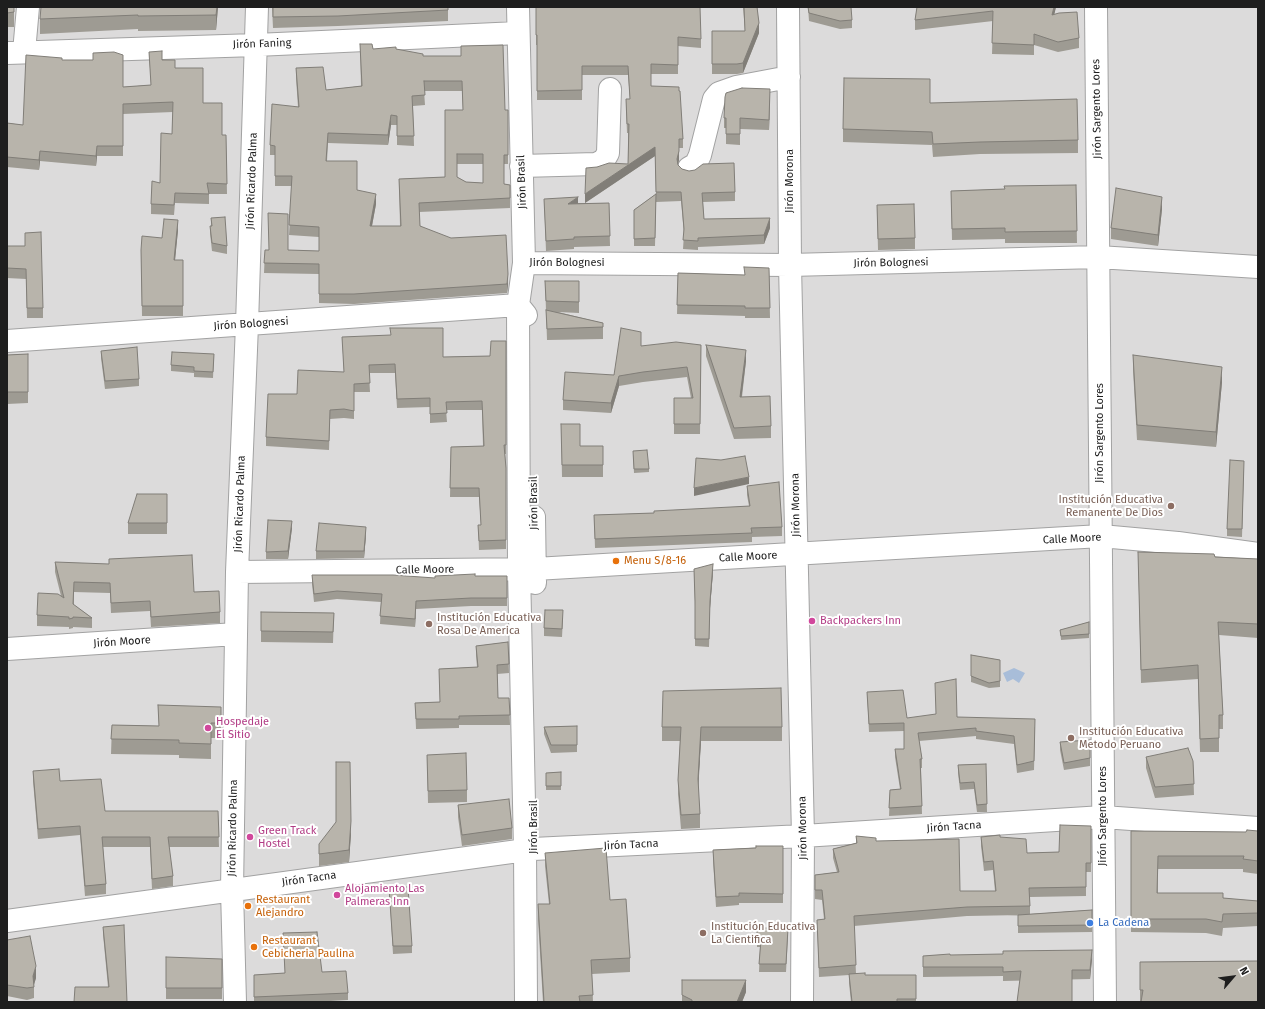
<!DOCTYPE html>
<html>
<head>
<meta charset="utf-8">
<style>
  body { margin:0 }
  #map { position:relative; width:1265px; height:1009px; overflow:hidden; background:#eeeee5; font-family:"Fira Sans",sans-serif }
  canvas { display:block }
  .frame { position:absolute; inset:0; border:8px solid #1e1e1e; pointer-events:none }
  .north { position:absolute; left:1213px; top:957px; width:40px; height:40px; -webkit-text-stroke:3px #fff; paint-order:stroke; rotate:62deg; font-size:11px; font-weight:700; line-height:16px; text-align:center; color:#1e1e1e }
  .north::after { content:''; display:block; margin:auto; width:14px; height:18px; background:#1e1e1e; clip-path:polygon(50% 0,100% 100%,50% 72%,0 100%) }
</style>
</head>
<body>
<div id="map">
<canvas width="1265" height="1009"></canvas>
<div class="frame"></div>
<div class="north">N</div>
</div>
<script>
const c = document.querySelector('canvas').getContext('2d');
c.lineJoin = 'round';
function fill(path, color) { c.fillStyle = color; c.fill(path, 'evenodd'); }
const poly = rows => new Path2D(rows.map(r => 'M' + r).join(''));
function trace(path, color, width, dash) { c.strokeStyle = color; c.lineWidth = width; c.lineCap = dash ? 'butt' : 'round'; c.setLineDash(dash || []); c.stroke(path); }
function drawText(font, color, halo, rows, align = 'center') {
  c.font = font + ' "Fira Sans",sans-serif'; c.lineWidth = 4; c.setLineDash([]); c.textBaseline = 'middle'; c.strokeStyle = halo; c.fillStyle = color; for (const [text, x, y, turn = 0] of rows) {
    c.save(); c.translate(x, y); c.rotate((+turn || 0) * Math.PI / 180); c.textAlign = isNaN(turn) ? turn : align; if (halo) c.strokeText(text, 0, 0); c.fillText(text, 0, 0); c.restore();
  }
}
const residential = poly([
  [7,7,1258,7,1258,1002,7,1002]
]);
const water = poly([
  [1014,668,1025,673,1019,683,1013,679,1007,682,1003,673]
]);
const minor = poly([
  [518,7,524,263,518,305,526,315],
  [788,7,790,265,803,836,802,1002],
  [1096,7,1105,1002],
  [24,52,28,7],
  [7,53,256,45,518,33],
  [521,166,596,164,604,160,608,153,610,89],
  [689,168,696,164,700,155,714,99,719,93,736,87,789,77],
  [524,263,790,265,1098,257,1258,267],
  [7,341,518,305,519,569,525,850,526,1002],
  [534,517,535,583],
  [237,572,535,569,1101,536,1178,543,1258,554],
  [7,649,236,634],
  [7,921,533,849,803,836,1103,817,1258,828],
  [235,1002,232,890,237,572,247,325,257,7]
]);
const wall = poly([
  [7,7,14,7,14,27,7,27],
  [218,7,216,30,138,31,138,29,40,34,40,19],
  [272,7,448,7,448,21,338,26,273,28],
  [536,7,701,39,701,48,678,46,678,74,651,74,651,86,679,91,683,139,683,148,679,148,679,160,678,164,678,165,682,169,735,192,735,201,703,202,704,219,770,228,764,244,698,247,698,250,683,249,684,234,681,201,656,202,655,246,634,246,634,210,656,194,655,156,585,203,597,167,628,164,628,133,627,133,626,108,626,99,630,99,628,75,582,75,582,100,537,100,537,45,536,45],
  [743,7,757,7,759,33,743,73,737,74,712,74,712,31,745,31],
  [808,7,852,20,852,28,840,29,809,21],
  [917,7,1056,7,1054,14,1079,38,1079,48,1058,52,1034,45,1034,55,992,54,993,21,915,30,915,20],
  [360,44,373,49,396,49,423,56,461,56,461,46,505,110,508,110,508,164,504,164,504,184,510,185,510,208,419,212,420,226,508,284,507,293,354,304,319,303,319,274,264,273,265,250,319,251,319,237,289,235,292,186,275,186,275,155,270,155,270,145,298,107,296,78,296,68,326,90,361,86],
  [424,91,462,91,463,110,445,177,399,179,400,226,372,226,376,204,357,190,327,161,328,143,388,145,391,125,397,125,397,145,414,146,413,106,425,105],
  [457,164,483,164,483,183,466,182,457,177],
  [149,52,175,68,203,103,222,135,226,135,227,194,209,194,209,204,175,203,174,215,151,214,151,204,160,183,172,134,173,112,123,114,123,156,97,156,96,166,40,161,39,170,7,167,7,123,23,125,62,60,123,87,151,85],
  [770,100,769,130,740,129,740,145,726,144,726,128,724,128,724,118],
  [930,103,1078,140,1078,153,980,154,933,157,932,145,843,142,843,129],
  [1076,185,1077,243,1005,243,1005,239,952,240,951,191,1005,189],
  [544,199,578,203,609,203,610,246,574,247,574,249,546,251],
  [877,205,915,238,915,249,878,250],
  [1162,209,1158,246,1111,239,1111,228],
  [211,218,227,246,227,254,212,251,210,233,210,226,211,226],
  [178,230,175,260,183,260,183,316,142,316,141,250,162,238],
  [7,246,25,246,43,308,43,318,27,318,26,279,7,278],
  [769,268,770,318,745,318,745,316,677,314,678,273,744,275],
  [545,281,579,302,579,313,558,312,603,323,603,339,547,340],
  [342,337,443,357,490,356,506,341,506,454,505,454,506,468,506,549,479,550,478,525,481,525,479,497,450,497,451,447,483,446,482,410,446,410,447,422,430,423,430,407,397,408,395,373,369,373,370,392,354,392,354,419,344,418,330,419,329,450,266,446,266,437,297,394,344,372],
  [701,345,700,434,674,434,674,398,691,398,687,377,643,382,619,386,611,413,563,410,563,400,614,375,641,346],
  [706,345,746,361,742,397,771,426,771,438,734,439,706,356],
  [101,351,139,379,139,386,105,389,101,358],
  [28,354,28,403,7,404,7,355],
  [214,354,213,378,194,377,194,373,171,371,171,365],
  [1133,355,1222,382,1216,447,1137,440,1133,370],
  [561,424,580,446,603,446,603,477,562,477],
  [633,455,649,469,649,472,634,473],
  [1244,468,1242,537,1227,536,1227,529],
  [747,486,782,527,782,536,752,537,752,542,595,548,594,515,654,513,749,506,747,495],
  [167,494,167,534,128,534,128,523],
  [292,528,288,559,266,559,266,552],
  [366,535,364,558,316,559,316,551],
  [1138,552,1258,559,1258,638,1219,635,1223,715,1223,729,1219,729,1219,752,1200,752,1198,679,1141,683],
  [55,562,194,592,220,612,220,623,151,627,150,611,111,613,110,593,74,592,74,605,92,618,92,628,73,627,73,628,69,629,69,627,37,626,37,615,61,596,55,572],
  [694,569,713,572,710,608,709,647,695,646,695,606],
  [312,575,435,578,475,576,507,576,507,606,471,606,416,609,415,627,380,624,381,602,337,599,314,602,312,584],
  [261,612,334,613,333,643,261,642],
  [563,618,562,637,544,636,544,628],
  [1089,622,1089,638,1061,640,1060,630],
  [508,642,509,673,497,674,498,698,509,698,510,725,459,725,459,728,416,729,415,703,440,702,439,669,477,667,476,655,476,646],
  [971,655,1000,660,1000,687,989,688,971,682],
  [867,692,907,718,957,717,1035,727,1034,770,1017,773,1014,744,976,739,976,736,919,741,922,759,922,768,921,768,922,814,889,816,890,790,900,789,895,757,895,749,904,749,904,731,869,732],
  [158,705,221,722,221,738,211,738,211,759,179,758,179,755,111,754,112,725,159,726],
  [577,726,577,752,551,753,544,734,544,727],
  [662,727,782,727,782,741,701,741,698,786,700,814,700,828,681,829,678,794,680,741,662,741],
  [1090,740,1090,766,1064,770,1060,750,1060,742],
  [427,755,467,790,467,802,428,803],
  [1146,757,1193,761,1194,795,1155,798,1146,768],
  [986,764,987,812,977,812,974,789,960,790,958,773,958,765],
  [33,771,60,781,105,811,218,811,219,847,169,847,173,876,173,886,152,889,150,847,103,847,106,884,106,894,85,896,80,835,38,839,33,781],
  [561,772,561,790,546,790,546,773],
  [458,805,512,828,512,839,462,846,458,817],
  [1091,826,1091,872,1086,872,1086,896,1030,897,1030,914,1092,910,1092,932,1018,933,1018,915,1021,915,967,916,854,926,856,974,865,975,916,975,916,1002,851,1002,849,983,849,975,819,977,817,920,824,919,822,900,815,899,815,875,837,872,833,858,833,849,856,843,856,836,876,841,960,891,995,891,993,870,984,871,981,846,981,837,1000,837,1027,853,1059,852],
  [1131,831,1246,832,1258,831,1258,874,1243,872,1243,869,1158,869,1158,893,1258,901,1258,926,1223,928,1222,936,1206,933,1131,932],
  [351,833,349,862,319,866,319,844],
  [783,846,783,903,739,903,739,905,716,907,713,860,713,850],
  [545,853,610,900,630,958,630,972,592,974,593,1002,543,1002,538,920,538,904,549,904,545,866],
  [389,888,412,946,412,953,393,954],
  [103,927,127,1002,108,987,103,934],
  [757,928,788,935,786,972,759,972,760,947,757,947],
  [283,933,322,972,348,993,348,1000,313,1002,254,1002,254,975,285,973],
  [7,940,36,978,34,984,34,998,27,1000,7,996],
  [950,955,1092,959,1090,979,1003,981,1003,976,923,977,923,956],
  [166,957,222,988,222,999,166,999],
  [1258,961,1141,1001,1140,1001,1140,962],
  [682,980,746,992,742,1002,682,1002]
]);
const shadedWall = poly([
  [217,7,218,7,216,30,216,15],
  [1054,7,1056,7,1052,25,1052,15],
  [759,23,759,33,743,73,743,63],
  [770,89,770,100,769,130,769,120],
  [391,115,391,125,388,145,388,135],
  [97,146,97,156,96,166,96,156],
  [655,147,655,156,585,203,585,194],
  [40,151,40,161,39,170,39,160],
  [679,151,679,160,677,168,677,159],
  [376,194,376,204,370,236,370,226],
  [578,197,578,207,568,204],
  [1162,197,1162,209,1158,246,1158,235],
  [770,218,770,228,764,244,764,235],
  [178,220,178,230,174,270,174,260],
  [508,274,508,284,507,293,507,284],
  [746,350,746,361,740,408,740,397],
  [1222,367,1222,382,1216,447,1216,432],
  [619,376,619,386,611,413,611,403],
  [749,477,749,484,694,496,694,488],
  [292,521,292,528,288,559,288,551],
  [366,527,366,535,364,558,364,551],
  [713,564,713,572,710,608,709,647,710,601],
  [416,601,416,609,415,627,415,619],
  [701,727,701,741,698,793,698,779],
  [351,821,351,833,349,862,349,850],
  [1092,950,1092,959,1090,979,1090,970],
  [36,966,36,978,33,988,33,976],
  [746,980,746,992,742,1002,737,1002]
]);
const building = poly([
  [7,7,14,7,14,12,7,13,7,7],
  [41,7,217,7,216,15,138,16,138,15,40,19,41,7],
  [273,7,448,7,448,10,338,16,273,17,273,7],
  [536,7,700,7,701,39,678,37,678,65,651,64,651,86,679,87,679,91,680,91,683,139,679,139,679,151,677,159,678,165,682,169,689,171,695,170,703,164,734,163,735,192,702,193,704,219,770,218,764,235,698,238,698,241,683,240,684,229,681,192,656,192,655,147,585,194,586,168,597,167,609,163,628,164,629,124,627,124,626,99,630,99,628,66,582,66,582,90,537,91,537,35,536,35,536,7],
  [744,7,757,7,759,23,743,63,737,64,712,64,712,31,745,31,744,7],
  [808,7,851,7,852,20,840,21,809,13,808,7],
  [917,7,1054,7,1052,15,1059,13,1077,12,1079,38,1058,42,1034,34,1034,45,992,43,993,11,915,20,917,7],
  [360,44,372,44,373,49,396,47,396,49,423,54,423,56,461,56,461,46,503,45,505,110,508,110,508,155,504,155,504,184,510,185,510,198,419,203,420,226,451,238,506,235,508,274,507,284,354,294,319,294,319,264,264,263,265,250,269,250,268,213,288,214,288,250,319,251,319,227,289,225,292,176,275,176,275,146,270,145,272,104,299,107,296,68,323,67,326,90,362,86,360,44],
  [424,81,462,81,463,110,445,110,445,177,399,179,401,226,370,226,376,194,357,190,357,161,326,161,328,133,388,135,391,115,397,116,397,136,414,136,412,96,425,95,424,81],
  [457,154,483,154,483,183,466,182,457,177,457,154],
  [162,51,162,60,175,60,175,68,203,68,203,103,222,103,222,135,226,135,227,184,207,183,209,194,175,193,174,205,151,204,152,181,160,183,161,133,172,134,173,102,123,104,123,146,97,146,96,156,40,151,39,160,7,157,7,123,23,125,26,55,62,58,62,60,93,60,93,53,114,52,123,55,123,87,151,85,149,52,162,51],
  [844,78,930,79,930,103,1077,99,1078,140,980,142,933,144,932,132,843,129,844,78],
  [742,88,770,89,769,120,740,118,740,134,726,134,726,118,724,118,725,97,726,93,742,88],
  [1076,185,1077,231,1005,232,1005,228,952,229,951,191,1005,189,1004,186,1076,185],
  [1116,188,1162,197,1158,235,1111,228,1116,188],
  [656,194,655,238,634,239,634,210,656,194],
  [578,197,568,204,609,203,610,236,574,237,574,239,546,241,544,199,578,197],
  [914,204,915,238,878,239,877,205,914,204],
  [225,217,227,246,212,243,210,226,212,226,211,218,225,217],
  [164,219,178,220,174,260,183,260,183,306,142,306,141,250,142,236,162,238,164,219],
  [41,232,43,308,27,308,26,269,7,268,7,246,25,246,25,233,41,232],
  [744,267,769,268,770,308,745,308,745,306,677,305,678,273,745,275,744,267],
  [545,281,579,281,579,302,546,301,545,281],
  [546,310,603,323,603,327,547,329,546,310],
  [390,328,443,328,443,357,490,356,491,341,506,341,506,445,504,445,506,468,506,540,479,541,478,525,481,525,479,488,450,488,451,447,484,446,482,401,446,402,447,413,430,414,430,398,397,399,395,364,369,365,370,383,354,384,354,411,344,409,330,410,329,441,266,437,268,394,297,394,298,370,344,372,342,337,391,335,390,328],
  [621,328,641,332,641,346,676,342,701,345,700,424,674,424,674,398,693,398,687,367,643,372,619,376,611,403,563,400,565,372,614,375,621,328],
  [706,345,746,350,740,397,770,396,771,426,734,428,706,345],
  [137,347,139,379,105,381,101,351,137,347],
  [172,352,214,354,213,372,194,371,194,367,171,365,172,352],
  [28,354,28,392,7,392,7,355,28,354],
  [1133,355,1222,367,1216,432,1137,425,1133,355],
  [561,424,580,424,580,446,603,446,603,465,562,465,561,424],
  [647,450,649,469,634,469,633,451,647,450],
  [745,456,749,477,694,488,696,458,721,460,745,456],
  [1230,460,1244,461,1242,529,1227,529,1230,460],
  [779,482,782,527,751,528,752,533,595,539,594,515,654,513,654,511,750,506,747,486,779,482],
  [137,494,167,494,167,523,128,523,137,494],
  [268,520,292,521,288,551,266,552,268,520],
  [319,523,366,527,364,551,316,551,319,523],
  [1138,552,1214,554,1215,557,1258,559,1258,624,1218,622,1223,715,1219,715,1219,738,1200,739,1198,665,1141,670,1138,552],
  [192,555,194,592,219,591,220,612,151,617,150,601,111,603,110,583,74,582,73,604,92,618,73,617,73,618,69,619,69,617,37,615,38,593,58,594,64,598,55,562,109,564,109,559,192,555],
  [713,564,710,601,709,639,695,639,695,601,694,569,713,564],
  [475,574,475,576,507,576,507,598,471,598,416,601,415,619,380,616,382,594,337,591,314,594,312,575,393,575,435,578,435,576,475,574],
  [545,610,563,610,562,629,544,628,545,610],
  [261,612,334,613,333,632,261,631,261,612],
  [1089,622,1089,634,1061,636,1060,630,1089,622],
  [508,642,509,664,497,665,498,698,509,698,510,715,459,716,459,719,416,719,415,703,440,702,439,669,478,667,476,646,508,642],
  [971,655,1000,660,1000,681,989,683,971,676,971,655],
  [956,679,957,717,1035,719,1034,761,1017,765,1014,736,976,731,976,728,918,733,922,759,920,759,922,806,889,808,890,790,901,789,895,749,904,749,904,723,869,724,867,692,903,690,907,718,936,714,935,683,956,679],
  [781,688,782,727,701,727,698,779,700,814,681,815,678,780,681,727,662,727,663,691,781,688],
  [158,705,221,707,221,723,211,723,211,744,179,743,179,740,111,739,112,725,159,726,158,705],
  [577,726,577,745,551,745,544,727,577,726],
  [1090,740,1090,758,1064,763,1060,742,1090,740],
  [1188,748,1193,761,1194,784,1155,787,1146,757,1188,748],
  [466,753,467,790,428,791,427,755,466,753],
  [336,762,350,762,351,821,349,850,319,854,319,844,336,822,336,762],
  [986,764,987,804,977,805,974,782,960,783,958,765,986,764],
  [59,769,60,781,101,779,105,811,218,811,219,837,168,837,173,876,152,879,150,837,102,837,106,884,85,886,80,826,38,829,33,771,59,769],
  [561,772,561,786,546,786,546,773,561,772],
  [509,799,512,828,462,835,458,805,509,799],
  [1060,825,1091,826,1091,863,1086,863,1086,887,1029,888,1030,906,967,907,854,916,856,965,819,968,817,920,825,919,822,890,815,890,815,875,839,872,833,849,857,843,856,836,876,838,876,841,959,839,960,891,996,891,993,861,984,862,981,837,1000,835,1000,837,1026,839,1027,853,1059,852,1060,825],
  [1247,830,1258,831,1258,861,1243,859,1244,856,1158,856,1157,893,1223,893,1223,898,1258,901,1258,913,1223,914,1222,922,1206,919,1131,919,1131,831,1246,832,1247,830],
  [756,846,783,846,783,894,739,893,739,896,716,897,713,850,756,848,756,846],
  [606,848,610,900,626,899,630,958,591,960,593,995,579,996,580,1002,544,1002,538,904,550,904,545,853,606,848],
  [408,887,412,946,393,946,389,888,408,887],
  [1092,910,1092,925,1018,926,1018,915,1092,910],
  [124,925,127,1002,74,1002,75,987,109,987,103,927,124,925],
  [757,928,788,928,786,964,759,964,761,940,757,939,757,928],
  [317,932,322,972,346,971,348,993,254,997,254,975,285,973,283,933,317,932],
  [30,936,36,966,33,976,34,987,27,988,7,985,7,940,30,936],
  [1092,950,1090,970,1072,970,1072,1002,1017,1002,1021,971,1003,972,1003,967,923,967,923,956,950,954,950,955,1003,954,1003,951,1092,950],
  [166,957,222,959,222,988,166,988,166,957],
  [1258,961,1258,1002,1141,1002,1143,990,1140,990,1140,962,1258,961],
  [865,973,865,975,916,975,916,999,897,999,897,1002,852,1002,849,974,865,973],
  [682,980,746,980,737,1002,692,1002,692,1000,682,995,682,980]
]);
const markers = [
  [1171,506,4,"#8d6e63"],
  [616,561,4,"#e8710a"],
  [812,621,4,"#d1479c"],
  [429,624,4,"#8d6e63"],
  [208,728,4,"#d1479c"],
  [1071,738,4,"#8d6e63"],
  [250,837,4,"#d1479c"],
  [337,895,4,"#d1479c"],
  [248,906,4,"#e8710a"],
  [1090,923,4,"#3f7fe0"],
  [703,933,4,"#8d6e63"],
  [254,947,4,"#e8710a"]
];
const streetNames = [
  ["Jirón Faning",262,44,-2],
  ["Jirón Sargento Lores",1097,109,-91],
  ["Jirón Ricardo Palma",252,181,-88],
  ["Jirón Morona",790,181,-90],
  ["Jirón Brasil",522,182,-92],
  ["Jirón Bolognesi",567,263],
  ["Jirón Bolognesi",891,263,-1],
  ["Jirón Bolognesi",251,324,-4],
  ["Jirón Sargento Lores",1100,433,-90],
  ["Jirón Brasil",534,503,-91],
  ["Jirón Ricardo Palma",240,504,-88],
  ["Jirón Morona",796,505,-91],
  ["Calle Moore",1072,539,-3],
  ["Calle Moore",748,557,-3],
  ["Calle Moore",425,570,-1],
  ["Jirón Moore",122,642,-4],
  ["Jirón Sargento Lores",1103,816,-90],
  ["Jirón Brasil",534,827,-90],
  ["Jirón Tacna",954,827,-4],
  ["Jirón Ricardo Palma",233,828,-89],
  ["Jirón Morona",803,828,-91],
  ["Jirón Tacna",631,845,-3],
  ["Jirón Tacna",309,879,-8]
];
const educationNames = [
  ["Institución Educativa",1163,500,"right"],
  ["Remanente De Dios",1163,513,"right"],
  ["Institución Educativa",437,618],
  ["Rosa De America",437,631],
  ["Institución Educativa",1079,732],
  ["Metodo Peruano",1079,745],
  ["Institución Educativa",711,927],
  ["La Cientifica",711,940]
];
const foodNames = [
  ["Menu S/8-16",624,561],
  ["Restaurant",256,900],
  ["Alejandro",256,913],
  ["Restaurant",262,941],
  ["Cebicheria Paulina",262,954]
];
const hotelNames = [
  ["Backpackers Inn",820,621],
  ["Hospedaje",216,722],
  ["El Sitio",216,735],
  ["Green Track",258,831],
  ["Hostel",258,844],
  ["Alojamiento Las",345,889],
  ["Palmeras Inn",345,902]
];
const shopNames = [
  ["La Cadena",1098,923]
];
fill(residential, '#dcdbdb');
fill(water, '#a8bdd9');
trace(minor, '#a2a2a2', 24);
trace(minor, '#fff', 22);
fill(wall, '#9e9b93');
fill(shadedWall, '#817e78');
fill(building, '#b8b4ab');
trace(building, '#817e78', 1);
for (const [x, y, r, color] of markers) { const dot = new Path2D(); dot.arc(x, y, r, 0, 2 * Math.PI); c.fillStyle = color; c.fill(dot); trace(dot, '#fff', 1.5); }
drawText('11px', '#1e1e1e', '#fff', streetNames);
drawText('11px', '#785e54', '#fff', educationNames, 'left');
drawText('11px', '#c56008', '#fff', foodNames, 'left');
drawText('11px', '#b23c85', '#fff', hotelNames, 'left');
drawText('11px', '#366cbe', '#fff', shopNames, 'left');
</script>
</body>
</html>
